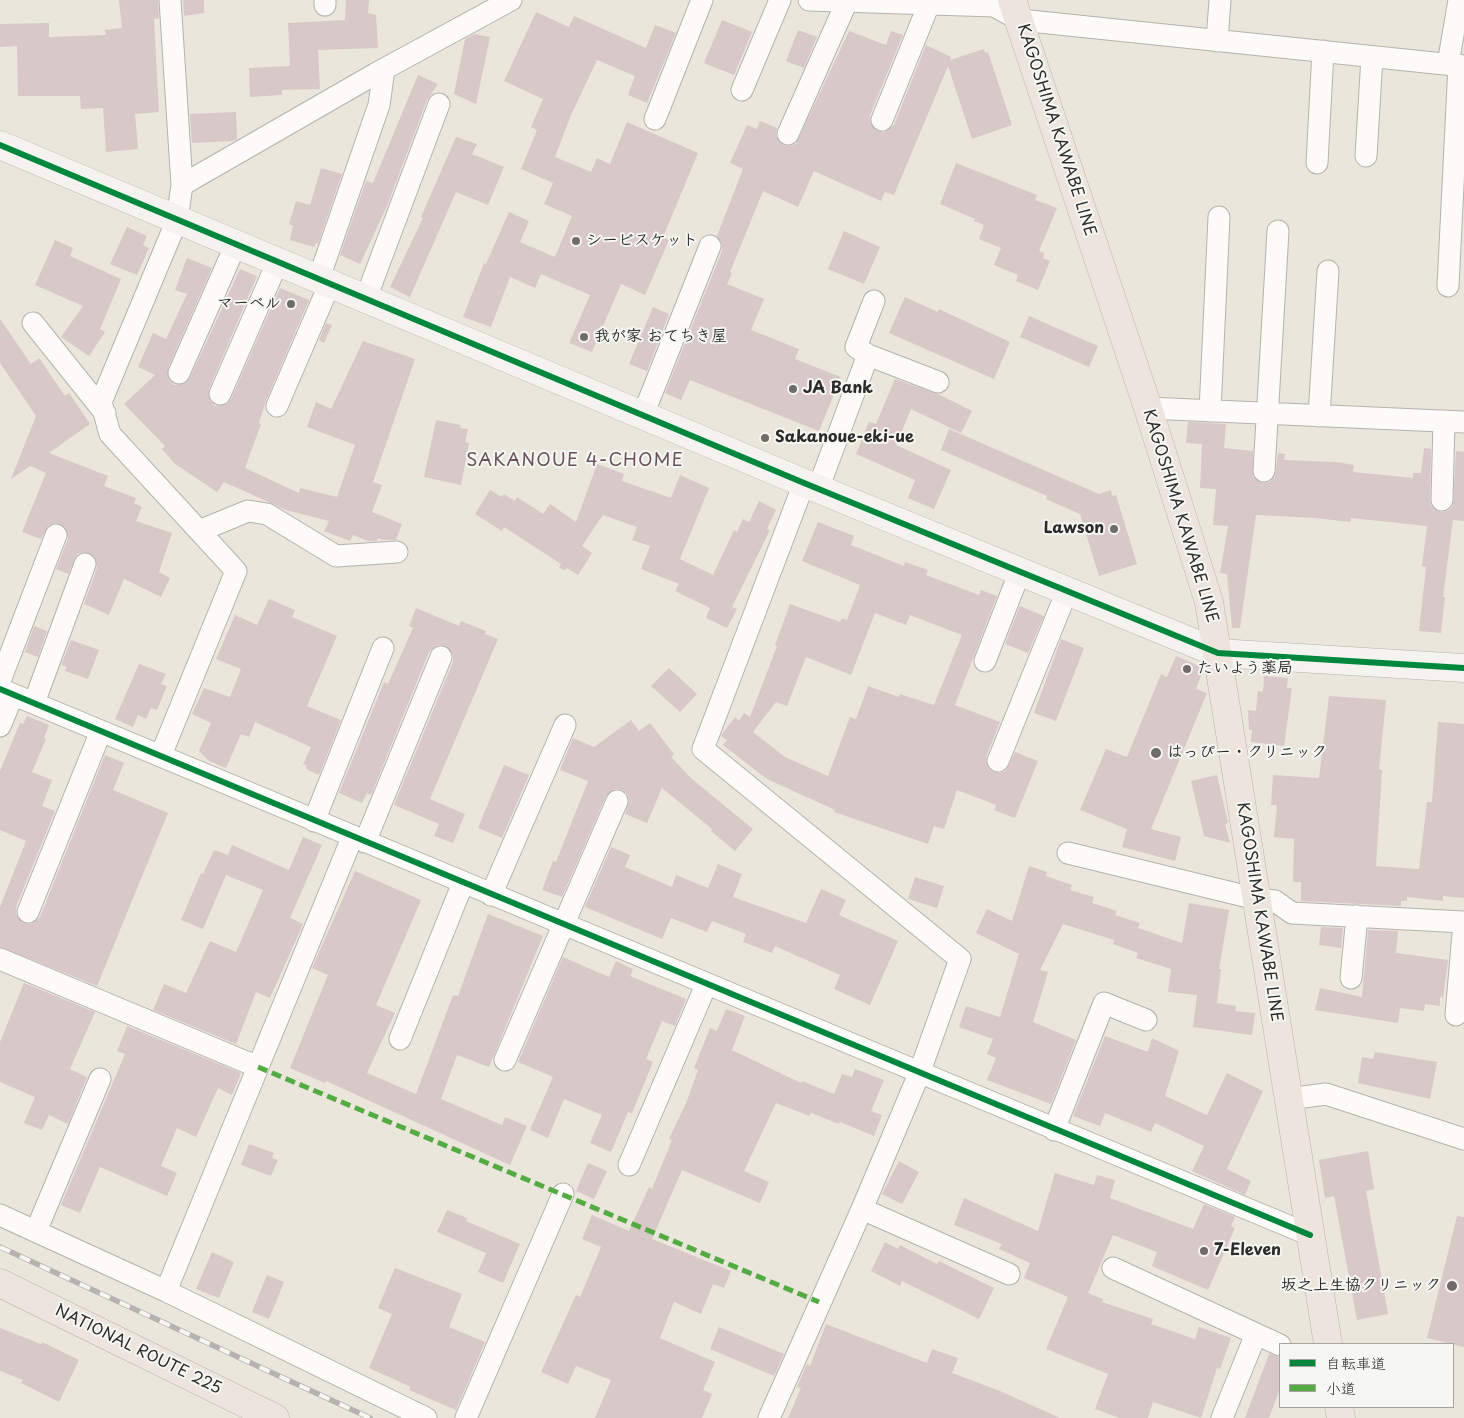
<!DOCTYPE html>
<html>
<head>
<meta charset="utf-8">
<style>
  body { margin:0 }
  #map { position:relative; width:1464px; height:1418px; overflow:hidden; background:#ebe6db; font-family:"Playpen Sans","Klee One",sans-serif }
  canvas { display:block }
  .legend { position:absolute; left:1279px; top:1343px; width:175px; height:65px; box-sizing:border-box; background:#f6f6f2; border:1px solid #a5a5a2; margin:0; padding:6px 9px; list-style:none; font-size:15px; color:#2b2b2b }
  .legend li { display:flex; align-items:center; gap:10px; height:25px }
  .legend b { width:25px; border:1px solid #a5a5a2 }
</style>
</head>
<body>
<div id="map">
<canvas width="1464" height="1418"></canvas>
<ul class="legend">
<li><b style="height:6px;background:#00873e"></b>自転車道</li>
<li><b style="height:6px;background:#54ab44"></b>小道</li>
</ul>
</div>
<script>
const c = document.querySelector('canvas').getContext('2d');
c.lineJoin = 'round';
function fill(path, color) { c.fillStyle = color; c.fill(path, 'evenodd'); }
const poly = rows => new Path2D(rows.map(r => 'M' + r).join(''));
function trace(path, color, width, dash) { c.strokeStyle = color; c.lineWidth = width; c.lineCap = dash ? 'butt' : 'round'; c.setLineDash(dash || []); c.stroke(path); }
function drawText(font, color, halo, rows, align = 'center') {
  c.font = font + ' "Playpen Sans","Klee One",sans-serif'; c.lineWidth = 4; c.setLineDash([]); c.textBaseline = 'middle'; c.strokeStyle = halo; c.fillStyle = color; for (const [text, x, y, turn = 0] of rows) {
    c.save(); c.translate(x, y); c.rotate((+turn || 0) * Math.PI / 180); c.textAlign = isNaN(turn) ? turn : align; if (halo) c.strokeText(text, 0, 0); c.fillText(text, 0, 0); c.restore();
  }
}
const building = poly([
  [119,0,158,0,159,18,154,19,159,112,135,114,138,149,106,152,103,108,81,109,80,96,18,96,17,46,0,47,0,24,49,23,49,37,106,35,105,30,122,28],
  [183,0,204,0,204,13,184,16],
  [346,0,369,0,368,13,376,15,378,48,318,50,320,89,282,90,282,95,250,97,249,68,290,66,288,23,345,20],
  [536,12,569,27,574,16,646,48,655,25,676,33,647,103,628,95,635,76,597,60,571,115,555,157,591,172,597,158,610,164,627,122,698,153,663,237,669,240,645,295,621,284,592,352,569,343,590,295,541,274,535,288,510,277,491,327,463,317,484,263,486,264,509,212,529,221,520,242,555,257,572,216,544,204,553,183,521,169,537,130,531,127,543,99,504,81],
  [722,20,752,32,734,75,704,63],
  [798,30,817,37,804,68,786,61],
  [849,31,886,45,891,31,903,35,870,115,870,122,877,131,884,132,894,125,926,45,951,57,950,60,984,49,985,53,988,52,1012,125,972,139,948,66,894,195,885,192,881,201,814,171,798,207,763,191,730,272,732,273,727,284,764,299,751,330,799,349,795,359,841,377,819,431,690,380,681,400,665,393,722,251,722,244,717,236,743,169,730,163,747,125,757,129,760,121,777,128,776,136,783,145,790,146,796,144],
  [475,34,490,37,476,104,454,94,465,39],
  [418,75,438,84,427,100,387,206,360,264,340,255,366,181,373,183],
  [236,112,237,139,233,141,192,143,190,114],
  [456,137,477,144,472,154,504,167,488,205,456,192,410,297,390,287,423,218,421,217],
  [956,163,1037,195,1035,200,1057,208,1039,251,1044,253,1043,258,1050,261,1038,290,1016,281,1018,275,994,265,1001,248,979,239,984,225,974,221,975,219,940,204],
  [321,168,342,174,318,244,316,243,314,247,290,240,293,226,289,224,296,201,310,205],
  [127,227,147,236,143,245,149,248,137,275,110,264],
  [844,231,880,247,864,284,828,269],
  [55,240,73,248,70,256,121,279,100,329,105,332,89,356,61,337,83,306,35,285],
  [187,258,212,268,168,368,169,380,174,385,186,383,190,378,240,269,257,276,209,389,210,401,215,406,227,404,231,399,280,288,309,300,266,401,259,423,261,424,245,468,299,493,300,488,337,497,355,445,307,427,316,402,331,409,363,341,415,359,373,482,382,485,372,512,402,524,396,540,383,540,378,538,377,541,368,541,353,535,350,541,324,531,329,521,286,510,224,482,217,492,174,463,162,449,165,446,124,404,155,375,138,367,153,333,166,339,187,294,175,290],
  [905,297,938,312,939,309,1010,342,994,379,889,333],
  [653,307,669,314,647,371,629,364],
  [1029,316,1098,346,1089,367,1020,337],
  [0,319,31,364,39,358,65,396,69,393,90,424,49,453,108,476,104,486,136,498,134,503,142,507,136,521,172,533,159,572,170,578,161,597,124,579,109,615,84,604,97,568,94,556,83,552,77,554,68,574,56,569,68,539,65,527,55,523,49,525,41,539,22,532,46,473,30,466,11,479,36,416,0,363],
  [326,323,332,325,324,343,319,340],
  [895,379,938,394,972,411,961,433,911,409,896,445,951,470,934,509,908,498,915,480,856,454,869,422,876,424],
  [436,420,461,425,460,428,468,429,465,442,469,443,461,485,424,477],
  [1188,422,1226,424,1224,448,1253,451,1253,476,1263,483,1269,482,1275,477,1278,453,1285,454,1284,460,1336,462,1354,465,1353,472,1413,478,1413,473,1421,473,1424,448,1431,449,1430,500,1431,506,1441,512,1448,511,1453,506,1456,451,1464,452,1464,521,1453,520,1443,597,1445,597,1441,633,1419,631,1426,567,1422,566,1427,526,1351,518,1350,522,1315,518,1256,515,1240,628,1232,628,1227,574,1220,573,1228,526,1213,525,1216,489,1200,488,1202,444,1186,443],
  [949,429,1099,494,1111,490,1112,496,1116,495,1137,564,1099,576,1080,514,1046,499,1047,496,941,450],
  [597,464,624,474,622,481,671,498,680,475,709,488,680,559,713,575,734,530,737,532,743,519,749,522,759,501,776,510,767,529,770,530,732,607,737,609,727,628,706,618,710,608,675,591,679,584,641,569,650,546,632,540,637,527,603,515,582,546,592,553,578,575,567,568,565,570,559,568,561,564,504,527,502,531,475,514,490,490,502,497,504,494,515,501,517,497,543,514,550,504,576,522],
  [818,522,854,536,851,545,904,566,905,562,928,570,926,575,979,595,981,590,997,596,955,705,1000,722,986,757,988,768,993,772,999,773,1006,771,1015,752,1038,761,1015,818,994,810,996,805,957,790,944,829,934,826,928,844,834,812,835,810,767,779,723,745,727,740,721,736,722,734,735,717,739,721,744,713,750,717,777,646,775,645,790,604,840,622,842,618,847,620,860,585,802,561],
  [875,613,906,625,910,615,962,635,934,705,900,694,899,697,868,686,856,719,850,717,828,776,785,757,753,732,776,702,787,706,806,657,851,675],
  [269,599,295,610,292,617,337,636,307,706,341,720,319,775,306,769,307,766,303,764,311,747,255,722,249,737,241,734,226,768,209,761,199,751,211,723,192,714,204,688,230,697,241,669,216,659,235,615,257,625],
  [1020,606,1044,616,1028,653,1005,644],
  [416,608,459,626,461,621,486,631,485,634,498,639,430,799,465,814,453,843,434,836,439,824,394,805,453,662,453,655,446,646,439,645,429,652,371,795,367,793,362,803,339,793,384,682,388,684,413,628,409,626],
  [34,626,47,631,38,657,25,652],
  [1061,639,1084,648,1056,721,1034,713],
  [71,640,99,650,88,679,65,671,67,667,61,665],
  [1176,656,1204,668,1196,689,1207,693,1151,829,1181,837,1175,861,1122,847,1127,829,1080,810,1106,749,1127,757,1161,674,1167,677],
  [139,664,166,674,161,684,167,686,157,710,151,708,146,719,138,715,133,727,115,719],
  [669,668,697,694,680,712,651,686],
  [1264,676,1288,678,1287,688,1292,688,1284,746,1251,742,1252,730,1249,730,1248,710,1256,711,1258,691,1263,692],
  [1329,696,1386,700,1379,769,1382,770,1376,866,1419,869,1427,802,1432,802,1438,722,1464,724,1464,898,1443,896,1443,901,1407,897,1407,901,1401,901,1401,906,1301,901,1301,882,1293,882,1294,839,1274,837,1277,805,1271,805,1273,775,1319,778],
  [27,716,49,725,44,738,46,739,32,772,52,780,42,806,55,811,16,907,16,914,23,923,30,924,40,917,105,755,124,763,113,790,168,813,97,986,0,947,0,907,26,841,0,830,0,771,20,723,23,724],
  [631,720,639,731,650,723,674,754,671,757,692,779,753,829,735,851,711,831,712,829,662,788,647,823,625,814,629,800,627,794,622,790,615,789,606,796,562,897,542,890,553,861,556,862,588,781,560,770,573,738,594,747],
  [504,765,529,775,502,838,478,828],
  [1217,775,1228,823,1225,824,1230,843,1204,836,1191,781],
  [303,837,322,845,290,918,303,924,270,998,256,992,236,1044,153,1010,164,984,186,993,210,941,236,952,263,890,226,875,203,929,181,920,201,873,203,874,214,850,228,855,232,845,289,870],
  [611,847,630,855,625,867,672,887,676,875,708,888,718,864,742,874,733,897,806,923,821,889,846,900,839,915,898,941,870,1005,834,989,840,975,775,946,772,953,743,942,746,934,712,921,707,932,671,918,662,939,585,907],
  [1029,866,1047,872,1046,876,1072,885,1070,890,1094,897,1092,903,1117,911,1115,915,1140,923,1138,928,1182,943,1189,903,1229,910,1219,969,1221,969,1217,1003,1236,1006,1235,1011,1255,1013,1252,1035,1193,1027,1197,995,1168,992,1171,969,1136,958,1138,953,1113,944,1114,940,1063,924,1040,970,1048,972,1033,1022,1076,1040,1051,1104,987,1080,996,1058,987,1054,993,1039,959,1027,966,1006,1000,1017,1019,954,976,933,987,909,1012,921],
  [355,871,421,900,376,1005,395,1013,367,1073,416,1094,453,995,458,996,488,914,543,936,489,1067,457,1055,441,1099,502,1125,505,1117,527,1126,510,1165,326,1081,325,1083,290,1068,328,975,312,968],
  [915,877,944,886,937,908,908,899],
  [1321,927,1343,928,1341,948,1319,945],
  [1368,930,1398,931,1396,953,1448,960,1443,998,1440,997,1440,1006,1425,1004,1424,1011,1400,1008,1398,1023,1315,1010,1320,988,1362,997],
  [563,957,609,977,616,961,633,969,630,976,686,999,675,1026,662,1021,646,1059,653,1062,632,1113,628,1112,611,1152,590,1143,602,1115,564,1099,548,1138,530,1130,553,1077,518,1062],
  [24,983,95,1012,70,1069,87,1077,68,1124,49,1115,42,1130,24,1123,35,1097,0,1082,0,1042],
  [726,1009,745,1016,732,1050,801,1083,802,1081,834,1094,842,1074,852,1077,855,1069,884,1080,871,1111,882,1115,874,1136,840,1122,839,1124,811,1113,809,1116,776,1103,744,1171,769,1182,760,1203,682,1170,652,1239,731,1271,724,1288,713,1284,701,1314,674,1302,660,1338,715,1362,703,1390,712,1394,702,1418,595,1418,611,1380,576,1366,568,1384,541,1372,576,1295,580,1297,601,1247,582,1239,592,1215,629,1231,649,1187,652,1189,672,1140,669,1139,687,1101,698,1070,694,1068,710,1028,717,1031],
  [127,1026,241,1073,232,1095,218,1088,196,1137,177,1128,161,1166,177,1173,167,1196,100,1167,80,1213,61,1205,125,1054,117,1051],
  [1105,1036,1148,1052,1152,1038,1179,1051,1165,1096,1207,1115,1227,1073,1263,1091,1227,1169,1251,1181,1245,1195,1192,1171,1204,1146,1155,1123,1151,1132,1105,1113,1100,1126,1073,1116],
  [1375,1052,1437,1062,1430,1099,1358,1083,1362,1057,1373,1059],
  [249,1144,274,1153,272,1158,278,1160,271,1176,241,1165],
  [1368,1151,1374,1189,1366,1191,1388,1314,1357,1320,1334,1196,1325,1198,1319,1160],
  [899,1161,919,1172,902,1204,882,1194],
  [588,1163,607,1171,594,1199,576,1191],
  [1055,1173,1094,1185,1097,1175,1115,1180,1110,1198,1193,1229,1204,1204,1235,1217,1231,1226,1235,1228,1208,1290,1152,1266,1157,1252,1113,1235,1088,1293,1103,1299,1102,1302,1153,1319,1151,1324,1195,1339,1199,1327,1231,1338,1220,1369,1217,1368,1201,1418,1153,1402,1148,1418,1120,1418,1095,1409,1108,1374,1046,1349,1068,1297,1024,1278,1030,1263,999,1249,1002,1244,954,1225,964,1198,1038,1231],
  [447,1210,467,1218,466,1221,520,1244,503,1283,478,1272,486,1253,437,1232],
  [1457,1216,1464,1217,1464,1347,1427,1338],
  [885,1242,898,1249,900,1245,937,1264,939,1261,994,1288,979,1319,902,1281,900,1286,871,1271],
  [212,1252,234,1262,219,1298,196,1289],
  [395,1268,462,1294,449,1327,485,1342,456,1410,409,1390,411,1387,369,1368,392,1314,378,1308],
  [267,1275,284,1282,269,1319,252,1312],
  [826,1324,927,1363,932,1349,958,1358,952,1373,1000,1391,1060,1418,788,1418,801,1388,797,1387,807,1364,810,1366],
  [719,1327,784,1354,774,1376,710,1349],
  [0,1328,41,1344,42,1342,79,1360,59,1402,21,1383,23,1380,0,1371],
  [1269,1354,1280,1357,1280,1389,1269,1418,1245,1418]
]);
const street = poly([
  [170,0,182,185],
  [325,0,325,5],
  [809,0,994,6,1020,20,1464,66],
  [1217,41,1220,0],
  [1448,64,1459,0],
  [742,90,780,0],
  [655,119,702,0],
  [882,120,929,4],
  [788,134,847,1],
  [1366,156,1372,57],
  [1317,163,1323,51],
  [319,278,379,105,384,69],
  [1448,286,1459,65],
  [366,298,439,104],
  [33,323,105,413],
  [868,355,938,382],
  [179,373,236,244],
  [220,394,278,261],
  [277,406,330,283],
  [1148,408,1464,422],
  [1210,411,1219,217],
  [643,415,710,246],
  [1319,416,1328,271],
  [1264,471,1278,231],
  [818,489,868,355,856,347,874,301],
  [1442,500,1444,421],
  [199,531,248,511,267,514,336,556,397,552],
  [985,661,1020,571],
  [0,681,56,535],
  [0,689,1310,1235],
  [34,703,85,564],
  [0,726,13,695],
  [161,755,236,571,110,434,101,402,177,220,182,185,375,74,511,0],
  [998,761,1067,591],
  [314,821,383,648],
  [365,842,441,657],
  [1068,853,1257,899,1275,901,1292,913,1464,922],
  [491,895,565,725],
  [28,912,101,731],
  [0,959,258,1067],
  [1351,978,1357,916],
  [1456,1015,1464,922],
  [400,1039,463,883],
  [505,1060,617,801],
  [1288,1099,1326,1094,1464,1139],
  [1054,1130,1104,1003,1146,1020],
  [629,1165,706,985],
  [862,1209,1009,1274],
  [0,1215,166,1291,426,1418],
  [36,1231,100,1079],
  [1113,1268,1280,1345],
  [166,1291,352,838],
  [466,1418,563,1194],
  [769,1418,862,1209,919,1074,960,959,703,749,804,483],
  [1222,1418,1256,1334]
]);
const secondary = poly([
  [0,145,804,483,1218,653,1464,668]
]);
const primary = poly([
  [1012,0,1148,408,1209,602,1328,1344],
  [1339,1407,1341,1418]
]);
const highway = poly([
  [0,1283,275,1418]
]);
const rail = poly([
  [0,1247,370,1418]
]);
const quiet = poly([
  [258,1067,819,1302]
]);
const cycleway = poly([
  [0,145,804,483,1218,653,1464,668],
  [0,689,1310,1235]
]);
const markers = [
  [576,241,5,"#6e6c69"],
  [291,304,5,"#6e6c69"],
  [584,337,5,"#6e6c69"],
  [793,389,5,"#6e6c69"],
  [765,438,5,"#6e6c69"],
  [1114,529,5,"#6e6c69"],
  [1187,669,5,"#6e6c69"],
  [1156,753,6,"#6e6c69"],
  [1204,1251,5,"#6e6c69"],
  [1452,1286,6,"#6e6c69"]
];
const streetNames = [
  ["KAGOSHIMA KAWABE LINE",1056,130,72],
  ["KAGOSHIMA KAWABE LINE",1180,516,73],
  ["KAGOSHIMA KAWABE LINE",1259,912,81],
  ["NATIONAL ROUTE 225",138,1350,26]
];
const poiNames = [
  ["シービスケット",586,241],
  ["マーベル",281,304,"right"],
  ["我が家 おてちき屋",594,337],
  ["JA Bank",803,389],
  ["Sakanoue-eki-ue",775,438],
  ["Lawson",1104,529,"right"],
  ["たいよう薬局",1197,669],
  ["はっぴー・クリニック",1167,753],
  ["7-Eleven",1214,1251],
  ["坂之上生協クリニック",1441,1286,"right"]
];
const neighbourhoodNames = [
  ["SAKANOUE 4-CHOME",575,461]
];
fill(building, '#d8c8c8');
trace(street, '#b5b2ac', 23);
trace(secondary, '#b5b2ac', 29);
trace(primary, '#b5b2ac', 29);
trace(highway, '#b5b2ac', 29);
trace(street, '#fcfbfa', 21);
trace(secondary, '#f5f3ef', 28);
trace(primary, '#ede5dd', 28);
trace(highway, '#ede5dd', 28);
trace(rail, '#b4b3b1', 5.5);
trace(rail, '#f6f6f2', 4, [11]);
trace(quiet, '#54ab44', 5, [10, 5]);
trace(cycleway, '#00873e', 6);
for (const [x, y, r, color] of markers) { const dot = new Path2D(); dot.arc(x, y, r, 0, 2 * Math.PI); c.fillStyle = color; c.fill(dot); trace(dot, '#f6f6f2', 2); }
drawText('16px', '#2b2b2b', '#f6f6f2', streetNames);
drawText('bold 16px', '#2b2b2b', '#f6f6f2', poiNames, 'left');
c.letterSpacing = '1px';
drawText('18px', '#6a515b', '#f6f6f2', neighbourhoodNames);
c.letterSpacing = '0px';
</script>
</body>
</html>
